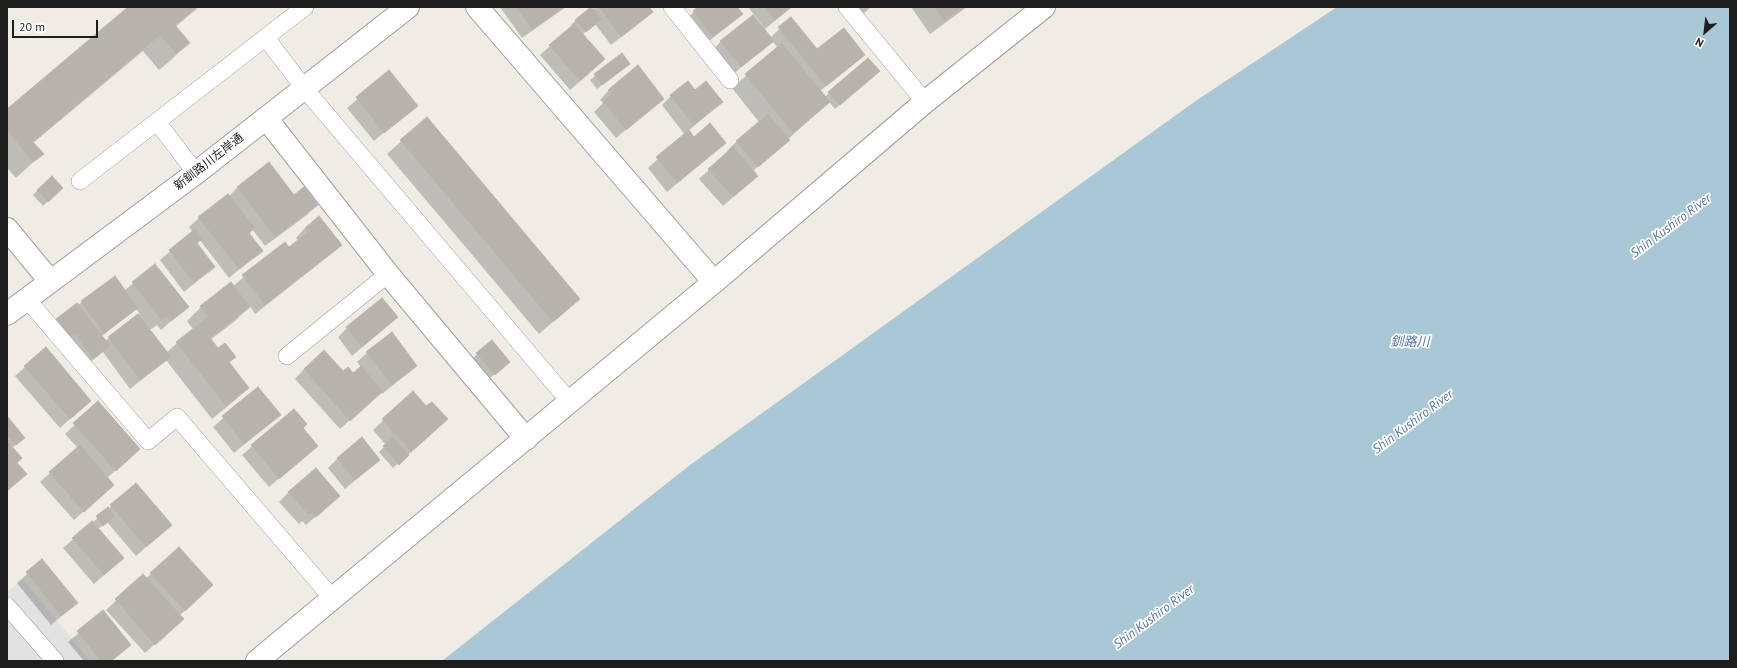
<!DOCTYPE html>
<html>
<head>
<meta charset="utf-8">
<style>
  body { margin:0 }
  #map { position:relative; width:1737px; height:668px; overflow:hidden; background:#eeece5; font-family:"PT Sans",sans-serif }
  canvas { display:block }
  .frame { position:absolute; inset:0; border:8px solid #1e1e1e; pointer-events:none }
  .north { position:absolute; left:1685px; top:12px; width:40px; height:40px; -webkit-text-stroke:3px #fff; paint-order:stroke; rotate:208deg; font-size:11px; font-weight:700; line-height:16px; text-align:center; color:#1e1e1e }
  .north::after { content:''; display:block; margin:auto; width:14px; height:18px; background:#1e1e1e; clip-path:polygon(50% 0,100% 100%,50% 72%,0 100%) }
  .scale { position:absolute; left:12px; top:20px; width:86px; height:18px; box-sizing:border-box; border:2px solid #1e1e1e; border-top:0; padding-left:5px; font-size:12px; line-height:14px; white-space:nowrap; color:#1e1e1e; -webkit-text-stroke:3px #fff; paint-order:stroke }
</style>
</head>
<body>
<div id="map">
<canvas width="1737" height="668"></canvas>
<div class="frame"></div>
<div class="north">N</div>
<div class="scale">20 m</div>
</div>
<script>
const c = document.querySelector('canvas').getContext('2d');
c.lineJoin = 'round';
function fill(path, color) { c.fillStyle = color; c.fill(path, 'evenodd'); }
const poly = rows => new Path2D(rows.map(r => 'M' + r).join(''));
function trace(path, color, width, dash) { c.strokeStyle = color; c.lineWidth = width; c.lineCap = dash ? 'butt' : 'round'; c.setLineDash(dash || []); c.stroke(path); }
function drawText(font, color, halo, rows, align = 'center') {
  c.font = font + ' "PT Sans","Noto Sans JP",sans-serif'; c.lineWidth = 3.5; c.setLineDash([]); c.textBaseline = 'middle'; c.strokeStyle = halo; c.fillStyle = color; for (const [text, x, y, turn = 0] of rows) {
    c.save(); c.translate(x, y); c.rotate((+turn || 0) * Math.PI / 180); c.textAlign = isNaN(turn) ? turn : align; if (halo) c.strokeText(text, 0, 0); c.fillText(text, 0, 0); c.restore();
  }
}
const parking = poly([
  [23,579,90,661,7,661,7,592]
]);
const water = poly([
  [1337,7,1730,7,1730,661,442,661,690,465,1197,100]
]);
const shadow = poly([
  [130,7,199,7,175,27,188,43,171,60,159,70,143,51,33,143,42,154,16,178,7,168,7,110],
  [500,7,566,7,522,38],
  [596,7,648,7,652,12,611,45,595,24,582,35,594,69,570,90,540,55,573,26,571,25,576,20],
  [699,7,736,7,742,14,703,46,684,21],
  [748,7,792,7,765,29],
  [841,7,871,7,854,22],
  [911,7,967,7,930,34],
  [791,18,817,51,864,55,820,91,825,97,829,93,874,75,835,109,829,102,753,171,757,176,723,206,699,179,728,153,727,151,736,142,759,122,732,88,778,48,772,41,731,76,712,51,721,41,770,38],
  [622,54,629,64,597,89,590,80],
  [389,72,416,105,374,141,347,108],
  [609,90,663,99,616,138,594,112,603,103,600,100],
  [694,91,722,102,688,131,694,138,725,143,667,192,648,168,685,135,662,105,671,96],
  [427,118,579,299,539,334,387,154],
  [238,187,294,196,316,205,307,215,265,246,252,229,248,234,261,251,229,278,200,240,196,244,214,267,184,292,160,260,193,232,189,227,199,218,229,196],
  [38,190,57,193,43,206,33,195],
  [305,228,341,245,331,254,255,314,250,306,235,321,210,340,218,349,234,357,228,363,248,388,234,401,212,419,166,360,130,389,103,352,83,368,47,329,57,320,115,278,124,291,155,265,187,307,161,330,157,325,150,330,167,352,193,329,187,321,201,307,230,284,233,286,285,243,289,249,299,241,296,238],
  [136,309,140,314,105,341,101,337],
  [397,317,352,356,338,337,347,328],
  [492,341,504,366,489,379,472,359],
  [367,353,416,366,382,394,381,392,340,429,295,379,304,369,353,374,361,367,357,362],
  [25,367,90,401,60,428,15,376],
  [258,388,279,415,234,453,213,427],
  [413,393,437,429,393,468,379,452,386,445,373,430],
  [98,403,130,458,107,478,113,485,74,520,40,482,78,448,65,434],
  [294,410,301,428,307,455,269,487,242,455],
  [7,418,19,442,12,448,16,463,7,491],
  [338,458,379,460,345,489,328,468],
  [136,485,170,525,136,556,107,522,98,529,113,567,94,584,63,548],
  [289,492,329,505,306,525,302,521,299,524,279,502],
  [42,561,77,603,51,625,17,583],
  [151,574,212,585,179,616,173,628,145,653,106,610,143,575,146,578],
  [103,612,130,645,112,661,84,661,68,642]
]);
const building = poly([
  [128,7,197,7,175,25,190,43,176,54,160,35,33,142,44,154,33,162,7,130,7,109,128,7],
  [516,7,564,7,532,29,516,7],
  [591,7,602,19,586,32,575,20,591,7],
  [599,7,649,7,653,12,621,37,599,7],
  [698,7,737,7,743,14,713,37,693,11,698,7],
  [765,7,791,7,775,20,765,7],
  [934,7,963,7,944,21,934,7],
  [753,15,774,41,741,67,720,41,753,15],
  [791,17,817,49,844,28,865,55,826,86,778,27,791,17],
  [574,24,605,59,580,81,549,45,574,24],
  [782,43,830,102,793,133,745,74,782,43],
  [622,53,630,64,602,85,594,74,622,53],
  [868,58,880,71,840,105,828,92,868,58],
  [638,65,664,99,626,130,603,101,612,94,608,90,638,65],
  [389,70,418,106,384,133,356,97,389,70],
  [688,81,695,90,706,81,723,102,694,125,670,95,688,81],
  [768,114,790,140,758,167,736,141,768,114],
  [427,117,580,299,553,322,400,140,427,117],
  [710,123,726,143,677,183,656,157,689,130,694,137,710,123],
  [733,147,758,176,733,197,708,169,733,147],
  [269,162,294,195,304,187,318,205,275,237,237,187,269,162],
  [52,176,63,188,48,202,37,190,52,176],
  [228,194,255,228,249,233,263,251,239,269,198,217,228,194],
  [319,216,342,245,265,305,242,275,285,242,289,247,308,232,305,228,319,216],
  [195,229,203,238,197,243,215,267,194,283,169,250,195,229],
  [155,264,189,307,171,321,167,316,161,320,132,282,155,264],
  [115,276,138,308,104,333,81,301,115,276],
  [231,282,250,307,210,338,218,348,225,343,236,357,229,362,249,388,226,406,176,342,208,317,200,306,231,282],
  [382,298,398,317,362,347,346,327,382,298],
  [77,303,110,346,93,359,75,334,70,338,56,319,77,303],
  [138,314,171,357,140,380,108,337,138,314],
  [392,332,417,366,392,385,366,352,392,332],
  [492,340,510,362,495,375,476,353,492,340],
  [46,347,91,401,70,419,24,366,46,347],
  [324,350,343,371,348,367,353,373,361,366,383,391,350,421,304,369,324,350],
  [258,387,281,415,244,444,222,416,258,387],
  [413,391,426,406,432,402,448,419,411,452,382,419,413,391],
  [98,401,140,449,116,471,73,423,98,401],
  [294,409,307,424,303,428,318,446,279,479,251,445,294,409],
  [7,416,25,438,16,445,7,435,7,416],
  [362,437,380,460,355,480,337,458,362,437],
  [393,437,409,455,399,465,383,446,393,437],
  [7,441,22,458,17,463,27,474,7,491,7,441],
  [80,445,114,485,84,512,49,472,80,445],
  [316,468,340,496,316,517,312,512,309,515,288,492,316,468],
  [136,483,172,525,146,547,110,505,136,483],
  [108,507,115,516,103,526,96,516,108,507],
  [92,521,124,558,104,575,72,538,92,521],
  [179,547,213,585,185,611,150,573,179,547],
  [42,559,78,603,61,616,26,572,42,559],
  [143,574,184,619,155,645,115,599,143,574],
  [103,610,131,645,111,661,101,661,77,631,103,610]
]);
const service = poly([
  [672,7,730,80],
  [847,7,925,102],
  [266,38,304,88,570,402],
  [157,122,196,173],
  [80,181,305,7],
  [26,298,148,441,177,417,333,599],
  [287,356,388,274],
  [7,606,55,661]
]);
const minor = poly([
  [477,7,714,282],
  [266,118,388,274,526,439],
  [7,229,50,281],
  [7,314,196,173,408,7],
  [257,661,714,282,925,102,1044,7]
]);
const streetNames = [
  ["新釧路川左岸通",209,162,-38]
];
const waterNames = [
  ["Shin Kushiro River",1671,226,-37],
  ["釧路川",1410,342],
  ["Shin Kushiro River",1413,422,-37],
  ["Shin Kushiro River",1154,617,-37]
];
fill(parking, '#e2e2e2');
fill(water, '#aac7d6');
fill(shadow, '#0003');
fill(building, '#b7b2ab');
trace(building, '#beb4a9', 1);
trace(service, '#9f9f9f', 18);
trace(minor, '#9f9f9f', 24);
trace(service, '#fff', 17);
trace(minor, '#fff', 22);
drawText('12px', '#1e1e1e', '#fff', streetNames);
drawText('italic 13px', '#5573a3', '#fff', waterNames);
</script>
</body>
</html>
